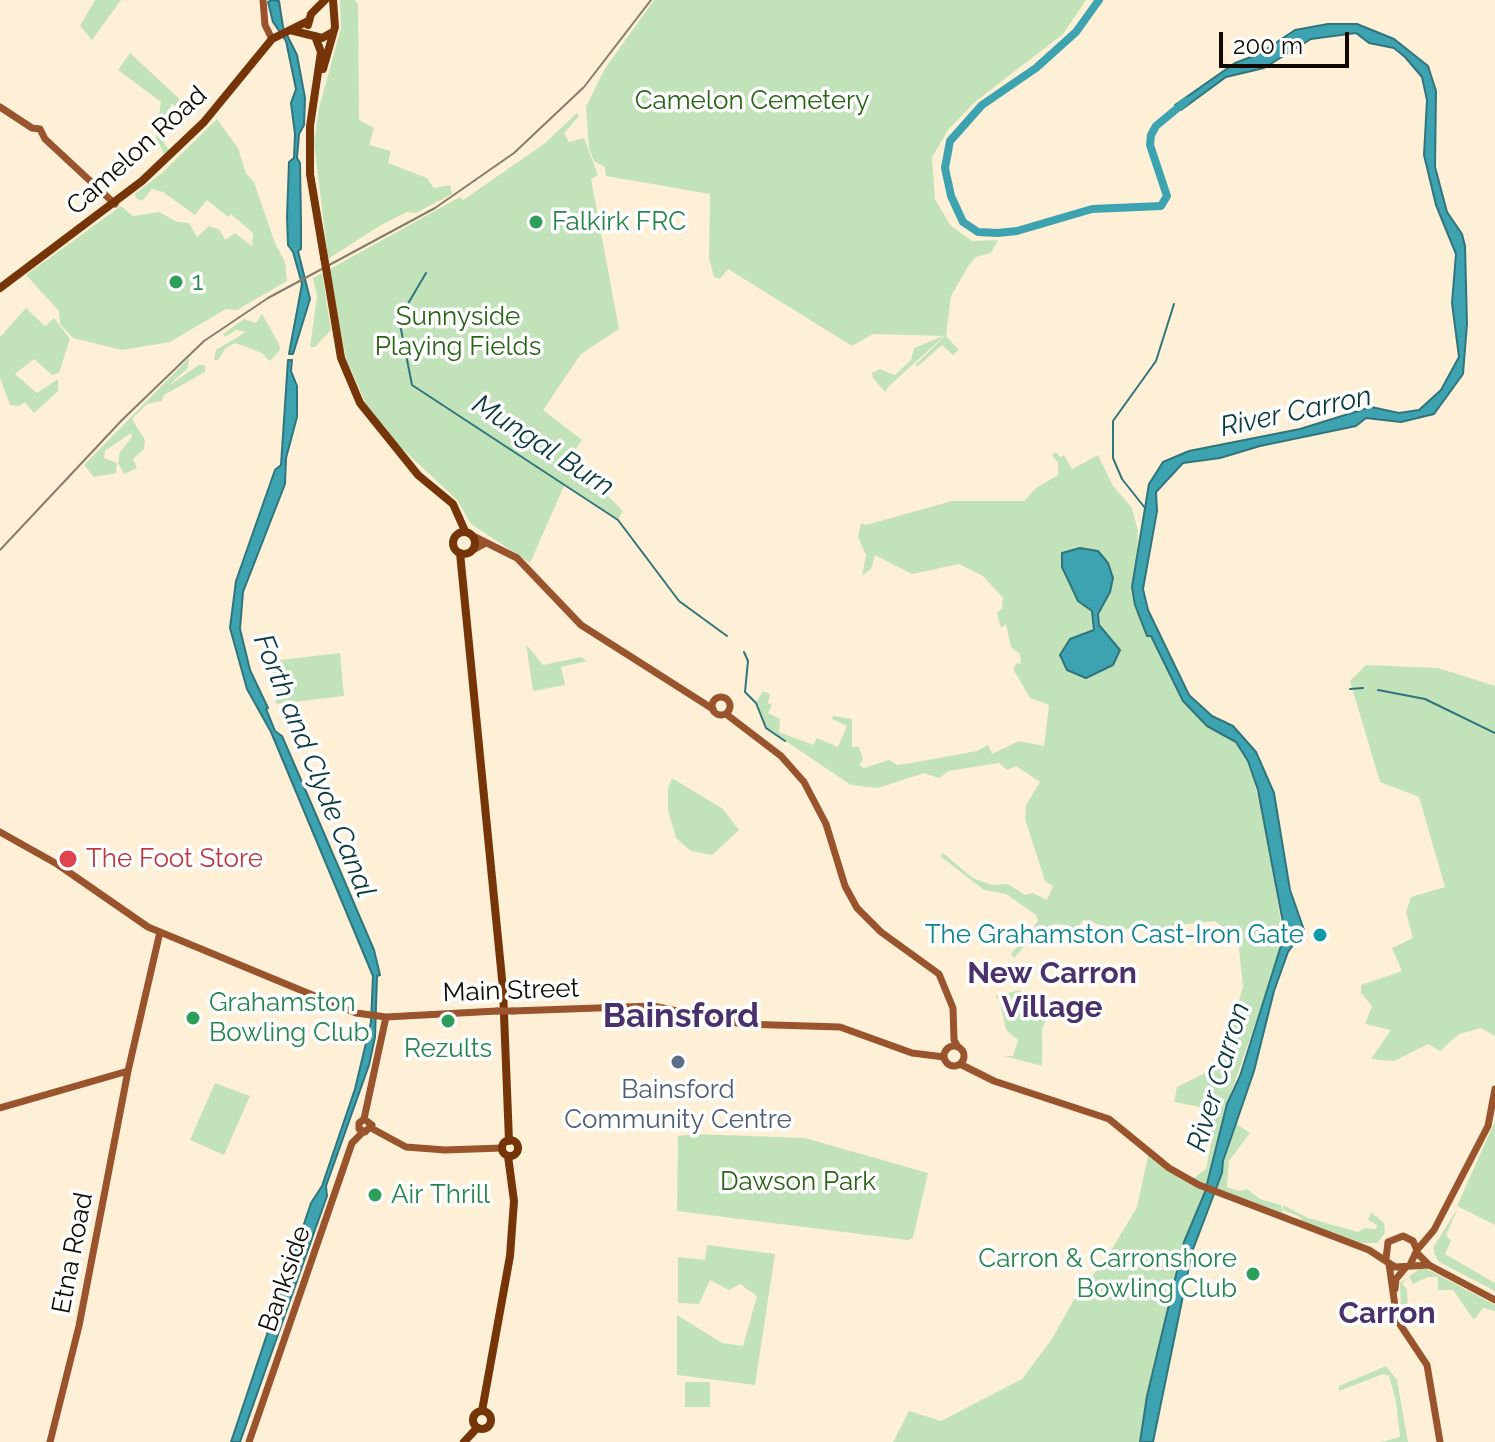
<!DOCTYPE html>
<html>
<head>
<meta charset="utf-8">
<style>
  body { margin:0 }
  #map { position:relative; width:1495px; height:1442px; overflow:hidden; background:#fef0d7; font-family:Raleway,sans-serif }
  canvas { display:block }
  .scale { position:absolute; left:1219px; top:32px; width:130px; height:36px; box-sizing:border-box; border:4px solid #100a02; border-top:0; padding-left:10px; font-size:24px; line-height:28px; white-space:nowrap; color:#100a02; -webkit-text-stroke:6px #fff; paint-order:stroke }
</style>
</head>
<body>
<div id="map">
<canvas width="1495" height="1442"></canvas>
<div class="scale">200 m</div>
</div>
<script>
const c = document.querySelector('canvas').getContext('2d');
c.lineJoin = 'round';
function fill(path, color) { c.fillStyle = color; c.fill(path, 'evenodd'); }
const poly = rows => new Path2D(rows.map(r => 'M' + r).join(''));
function trace(path, color, width, dash) { c.strokeStyle = color; c.lineWidth = width; c.lineCap = dash ? 'butt' : 'round'; c.setLineDash(dash || []); c.stroke(path); }
function drawText(font, color, halo, rows, align = 'center') {
  c.font = font + ' Raleway,sans-serif'; c.lineWidth = 7; c.setLineDash([]); c.textBaseline = 'middle'; c.strokeStyle = halo; c.fillStyle = color; for (const [text, x, y, turn = 0] of rows) {
    c.save(); c.translate(x, y); c.rotate((+turn || 0) * Math.PI / 180); c.textAlign = isNaN(turn) ? turn : align; if (halo) c.strokeText(text, 0, 0); c.fillText(text, 0, 0); c.restore();
  }
}
const green = poly([
  [95,0,121,0,92,40,80,26],
  [340,0,355,0,358,4,359,120,374,128,369,145,391,151,388,163,427,178,434,188,450,185,452,194,416,213,407,212,381,225,328,259,314,142,319,108,341,28],
  [654,0,1086,0,1063,34,975,102,948,130,932,158,935,199,950,225,972,241,998,240,991,253,976,257,969,265,951,296,946,336,959,350,953,355,942,345,917,367,915,365,945,336,873,334,852,346,728,269,720,279,714,277,709,258,710,194,606,176,605,167,594,161,589,148,586,107,604,70],
  [130,53,185,104,185,110,171,104,164,143,169,150,164,154,156,138,161,102,118,70],
  [577,113,579,116,564,133,569,142,584,138,598,175,591,179,619,329,581,354,543,410,582,440,570,457,623,511,618,519,565,484,530,563,471,524,457,500,391,438,367,406,346,359,330,269,460,197,463,200,544,144],
  [217,119,238,148,246,173,254,182,275,243,285,262,287,281,237,310,226,309,170,342,122,350,73,338,60,324,59,311,26,275,121,206,133,216,159,212,177,222,189,223,197,237,209,226,220,230,225,240,235,233,252,246,253,233,231,214,228,217,207,200,195,215,163,192,152,189,142,201,136,198,135,194,163,172],
  [322,273,331,330,315,347,310,347,317,296,313,278],
  [26,308,45,326,54,318,70,339,59,373,52,375,34,359,15,374,37,393,58,379,58,391,34,413,25,402,19,406,10,405,0,378,0,337],
  [262,314,279,344,280,350,272,359,269,361,262,353,235,343,226,348,218,360,214,360,216,350,246,332,236,330,225,337,223,334,244,319,256,323],
  [943,336,943,337,889,386,885,392,873,378,872,373,880,369,895,375,911,360,914,348],
  [189,358,188,368,168,386,199,365,205,365,205,372,164,395,162,401,147,404,132,419,145,440,144,449,133,459,137,468,124,474,118,463,120,452,132,437,131,433,105,451,104,458,117,463,116,473,94,477,84,465],
  [1056,452,1060,457,1064,455,1072,469,1098,455,1113,486,1132,508,1138,531,1135,605,1147,636,1150,635,1183,701,1207,726,1236,742,1248,761,1265,822,1284,942,1227,1104,1205,1192,1184,1242,1147,1396,1140,1442,893,1442,909,1411,941,1421,1022,1379,1052,1339,1081,1287,1103,1264,1137,1207,1149,1152,1190,1181,1206,1169,1212,1138,1205,1108,1174,1102,1177,1087,1219,1066,1243,987,1238,939,1215,921,1164,927,1155,932,1141,928,1117,929,1083,920,1075,934,1067,925,1054,924,1051,929,1038,932,1014,958,1011,954,1038,921,1036,915,1006,894,984,890,940,856,943,853,973,878,992,885,1008,884,1025,895,1033,893,1047,900,1053,886,1045,881,1025,819,1026,805,1040,782,1016,766,1007,770,999,763,949,771,939,778,924,773,878,788,851,785,766,728,756,703,763,691,770,694,768,703,772,705,768,713,780,719,779,732,813,745,817,738,838,747,847,726,832,719,833,716,852,719,852,747,859,747,863,760,859,765,864,768,889,760,897,765,917,762,977,751,988,745,992,754,1019,741,1044,746,1049,705,1030,698,1013,669,1017,663,1021,664,1020,654,1011,647,1006,624,1001,628,997,613,1002,608,1003,598,983,576,959,564,912,574,875,555,871,569,862,576,866,555,858,537,861,523,866,525,952,501,1024,501,1036,488,1058,475,1058,463,1052,455],
  [526,644,543,665,581,657,587,661,561,667,565,685,533,691],
  [340,653,344,696,276,704,271,661],
  [1366,665,1438,668,1495,686,1495,1036,1481,1028,1459,1034,1440,1051,1428,1044,1394,1061,1371,1059,1391,1030,1365,1024,1372,1006,1361,993,1361,985,1402,971,1392,948,1413,938,1406,912,1411,897,1445,887,1419,797,1380,782,1350,681],
  [672,778,723,809,739,830,712,855,691,851,676,838,668,810,668,788],
  [1020,990,1028,1008,1046,1020,1042,1030,1042,1066,1004,1056,1013,1056,1018,1040,1006,1030,1000,1001,995,996],
  [215,1083,250,1096,224,1155,190,1140],
  [1495,1121,1495,1225,1457,1206],
  [1235,1123,1250,1133,1229,1161,1227,1187,1238,1191,1247,1189,1260,1199,1281,1205,1283,1213,1289,1216,1217,1188],
  [696,1134,805,1138,928,1173,913,1238,908,1240,677,1211,678,1136],
  [1283,1205,1308,1218,1358,1232,1365,1228,1376,1229,1377,1225,1368,1220,1371,1212,1384,1223,1385,1233,1377,1243,1358,1243,1302,1222,1300,1217,1283,1210],
  [1458,1208,1446,1235,1451,1241,1445,1254,1495,1283,1495,1291,1439,1262,1434,1253,1434,1246],
  [707,1245,775,1254,755,1385,677,1375,677,1315,722,1343,743,1346,757,1296,740,1284,729,1290,710,1280,699,1304,678,1303,678,1257,705,1260],
  [1419,1269,1427,1269,1476,1295,1495,1305,1495,1311,1483,1308,1474,1320,1453,1290,1438,1290,1438,1277,1428,1277,1413,1284,1409,1276,1402,1284,1407,1289,1408,1308,1401,1314,1400,1283],
  [1386,1366,1397,1380,1408,1442,1381,1442,1400,1437,1396,1401,1389,1376,1383,1374,1339,1391,1339,1386],
  [685,1382,710,1382,710,1407,685,1407]
]);
const water = poly([
  [272,0,279,1,283,27,297,55,305,98,304,125,299,134,297,158,300,163,301,223,301,249,298,251,310,299,293,354,289,354,302,284,293,252,288,245,287,217,289,162,294,158,295,134,291,103,296,89,286,41,273,22,268,2,272,0],
  [1328,24,1357,24,1394,39,1428,66,1436,91,1435,167,1447,212,1462,234,1465,246,1467,324,1463,374,1434,414,1401,422,1366,418,1356,426,1260,446,1220,458,1183,463,1156,492,1157,511,1143,589,1148,610,1189,695,1212,716,1233,726,1256,752,1274,793,1290,890,1304,930,1288,952,1274,991,1254,1071,1223,1161,1222,1173,1192,1252,1153,1442,1140,1442,1147,1396,1184,1242,1205,1192,1227,1104,1240,1076,1285,933,1258,790,1248,761,1236,742,1207,726,1183,701,1151,636,1147,636,1135,605,1132,587,1149,484,1163,462,1189,451,1300,429,1371,407,1399,413,1419,410,1441,390,1459,357,1452,303,1456,254,1436,205,1424,155,1427,100,1422,77,1405,57,1394,48,1369,43,1356,33,1311,39,1264,68,1226,77,1181,110,1175,105,1235,63,1259,54,1295,30,1328,24],
  [288,360,292,360,291,371,297,386,297,417,286,458,285,484,243,592,240,629,250,670,268,708,266,709,275,731,282,736,308,796,374,950,380,975,377,976,375,1037,369,1065,326,1186,327,1196,240,1442,231,1442,311,1203,322,1186,355,1089,371,1022,373,976,271,732,247,689,230,628,236,581,275,470,281,465,288,360],
  [1080,548,1098,551,1108,563,1113,578,1110,592,1098,614,1099,625,1120,650,1113,665,1086,678,1067,670,1060,655,1070,639,1094,630,1092,611,1078,601,1062,567,1062,553,1080,548]
]);
const stream = poly([
  [426,273,399,319,412,385,618,520,679,601,727,636],
  [1145,508,1122,479,1113,458,1113,421,1156,361,1174,304],
  [744,652,748,661,745,692,756,703,766,728,785,741],
  [1350,689,1363,688],
  [1378,690,1425,699,1495,733]
]);
const river = poly([
  [1099,0,1076,32,1036,68,982,105,950,141,945,168,951,196,963,222,978,232,998,233,1017,231,1092,209,1161,206,1167,196,1150,145,1151,135,1156,126,1186,101]
]);
const secondary = poly([
  [263,0,265,25,272,39],
  [0,107,32,128,40,129,45,139,115,204],
  [473,536,517,558,581,625,713,709],
  [473,550,486,543],
  '712 706a9 9 0 1 1 18 0a9 9 0 1 1-18 0Z',
  [726,714,781,756,804,782,826,824,845,886,857,908,881,932,939,974,953,1008,954,1040,958,1047],
  [0,832,57,864,148,927,356,1013,386,1017,497,1011],
  [513,1011,653,1006,742,1024,840,1027,912,1053,944,1057],
  '944 1056a10 10 0 1 1 20 0a10 10 0 1 1-20 0Z',
  [960,1064,994,1081,1109,1119,1169,1168,1199,1185,1369,1250,1395,1267,1429,1265],
  [0,1108,128,1071],
  [364,1119,372,1125,365,1132,359,1129,359,1123,364,1119,386,1017],
  [371,1128,406,1147,445,1150,502,1148],
  [1417,1250,1434,1230,1488,1126,1495,1089],
  [1417,1253,1429,1265,1495,1300],
  [1386,1259,1388,1242,1403,1236,1413,1241,1417,1250,1410,1265],
  [1389,1264,1397,1320,1427,1365,1440,1442],
  [1395,1289,1396,1279,1406,1267],
  [50,1442,79,1326,128,1071,160,932],
  [249,1442,352,1143,363,1132]
]);
const primary = poly([
  [308,25,311,14,325,0],
  [290,30,322,38,333,32],
  [315,36,321,52,310,126,310,174,324,257],
  [323,69,335,27,333,0],
  [327,274,341,358,360,403,418,475,453,504,465,531],
  [0,288,142,181,204,122,272,39,308,21],
  '453 543a11 11 0 1 1 22 0a11 11 0 1 1-22 0Z',
  [460,553,503,989,509,1141],
  '502 1148a8 8 0 1 1 16 0a8 8 0 1 1-16 0Z',
  '473 1420a9 9 0 1 1 18 0a9 9 0 1 1-18 0Z',
  [482,1411,510,1256,514,1201,508,1156],
  [464,1442,477,1428]
]);
const rail = poly([
  [0,550,122,420,204,341,268,298,435,208,514,153,584,87,651,0]
]);
const secondaryBridge = poly([
  [497,1011,513,1011]
]);
const primaryBridge = poly([
  [324,257,327,274]
]);
const markers = [
  [536,222,8,"#2e9e5b"],
  [176,282,8,"#2e9e5b"],
  [68,859,10,"#e0444e"],
  [1320,935,8,"#0f9aa8"],
  [193,1018,8,"#2e9e5b"],
  [448,1021,8,"#2e9e5b"],
  [678,1062,8,"#5c6f8a"],
  [375,1195,8,"#2e9e5b"],
  [1253,1274,8,"#2e9e5b"]
];
const parkNames = [
  ["Camelon Cemetery",752,101],
  ["Sunnyside",458,317],
  ["Playing Fields",458,347],
  ["Dawson Park",798,1182]
];
const streetNames = [
  ["Camelon Road",137,151,-42],
  ["Main Street",511,991,-2],
  ["Etna Road",73,1253,-79],
  ["Bankside",285,1279,-71]
];
const leisureNames = [
  ["Falkirk FRC",552,222],
  ["1",192,282],
  ["Grahamston",209,1003],
  ["Bowling Club",209,1033],
  ["Rezults",448,1049,"center"],
  ["Air Thrill",391,1195],
  ["Carron & Carronshore",1237,1259,"right"],
  ["Bowling Club",1237,1289,"right"]
];
const healthNames = [
  ["The Foot Store",86,859]
];
const cultureNames = [
  ["The Grahamston Cast-Iron Gate",1304,935]
];
const serviceNames = [
  ["Bainsford",678,1090],
  ["Community Centre",678,1120]
];
const waterNames = [
  ["River Carron",1296,412,-12],
  ["Mungal Burn",543,446,33],
  ["Forth and Clyde Canal",314,766,68],
  ["River Carron",1219,1077,-73]
];
const quarterNames = [
  ["New Carron",1052,974],
  ["Village",1052,1008],
  ["Carron",1387,1314]
];
const districtNames = [
  ["Bainsford",681,1017]
];
fill(green, '#c2e3ba');
fill(water, '#3da3b1');
trace(water, '#30757c', 2);
trace(stream, '#30757c', 2);
trace(river, '#3da3b1', 8);
trace(secondary, '#99542e', 7);
trace(primary, '#763509', 8);
trace(rail, '#867c6c', 2);
trace(secondaryBridge, '#99542e', 7);
trace(primaryBridge, '#763509', 8);
for (const [x, y, r, color] of markers) { const dot = new Path2D(); dot.arc(x, y, r, 0, 2 * Math.PI); c.fillStyle = color; c.fill(dot); trace(dot, '#fff', 3); }
drawText('26px', '#296417', '#fff', parkNames);
drawText('26px', '#100a02', '#fff', streetNames);
drawText('26px', '#27864d', '#fff', leisureNames, 'left');
drawText('26px', '#be3a42', '#fff', healthNames, 'left');
drawText('26px', '#0d838f', '#fff', cultureNames, 'right');
drawText('26px', '#4e5e75', '#fff', serviceNames);
drawText('italic 28px', '#0b3b41', '#fff', waterNames);
drawText('bold 30px', '#4b316c', '#fff', quarterNames);
drawText('bold 34px', '#4b316c', '#fff', districtNames);
</script>
</body>
</html>
